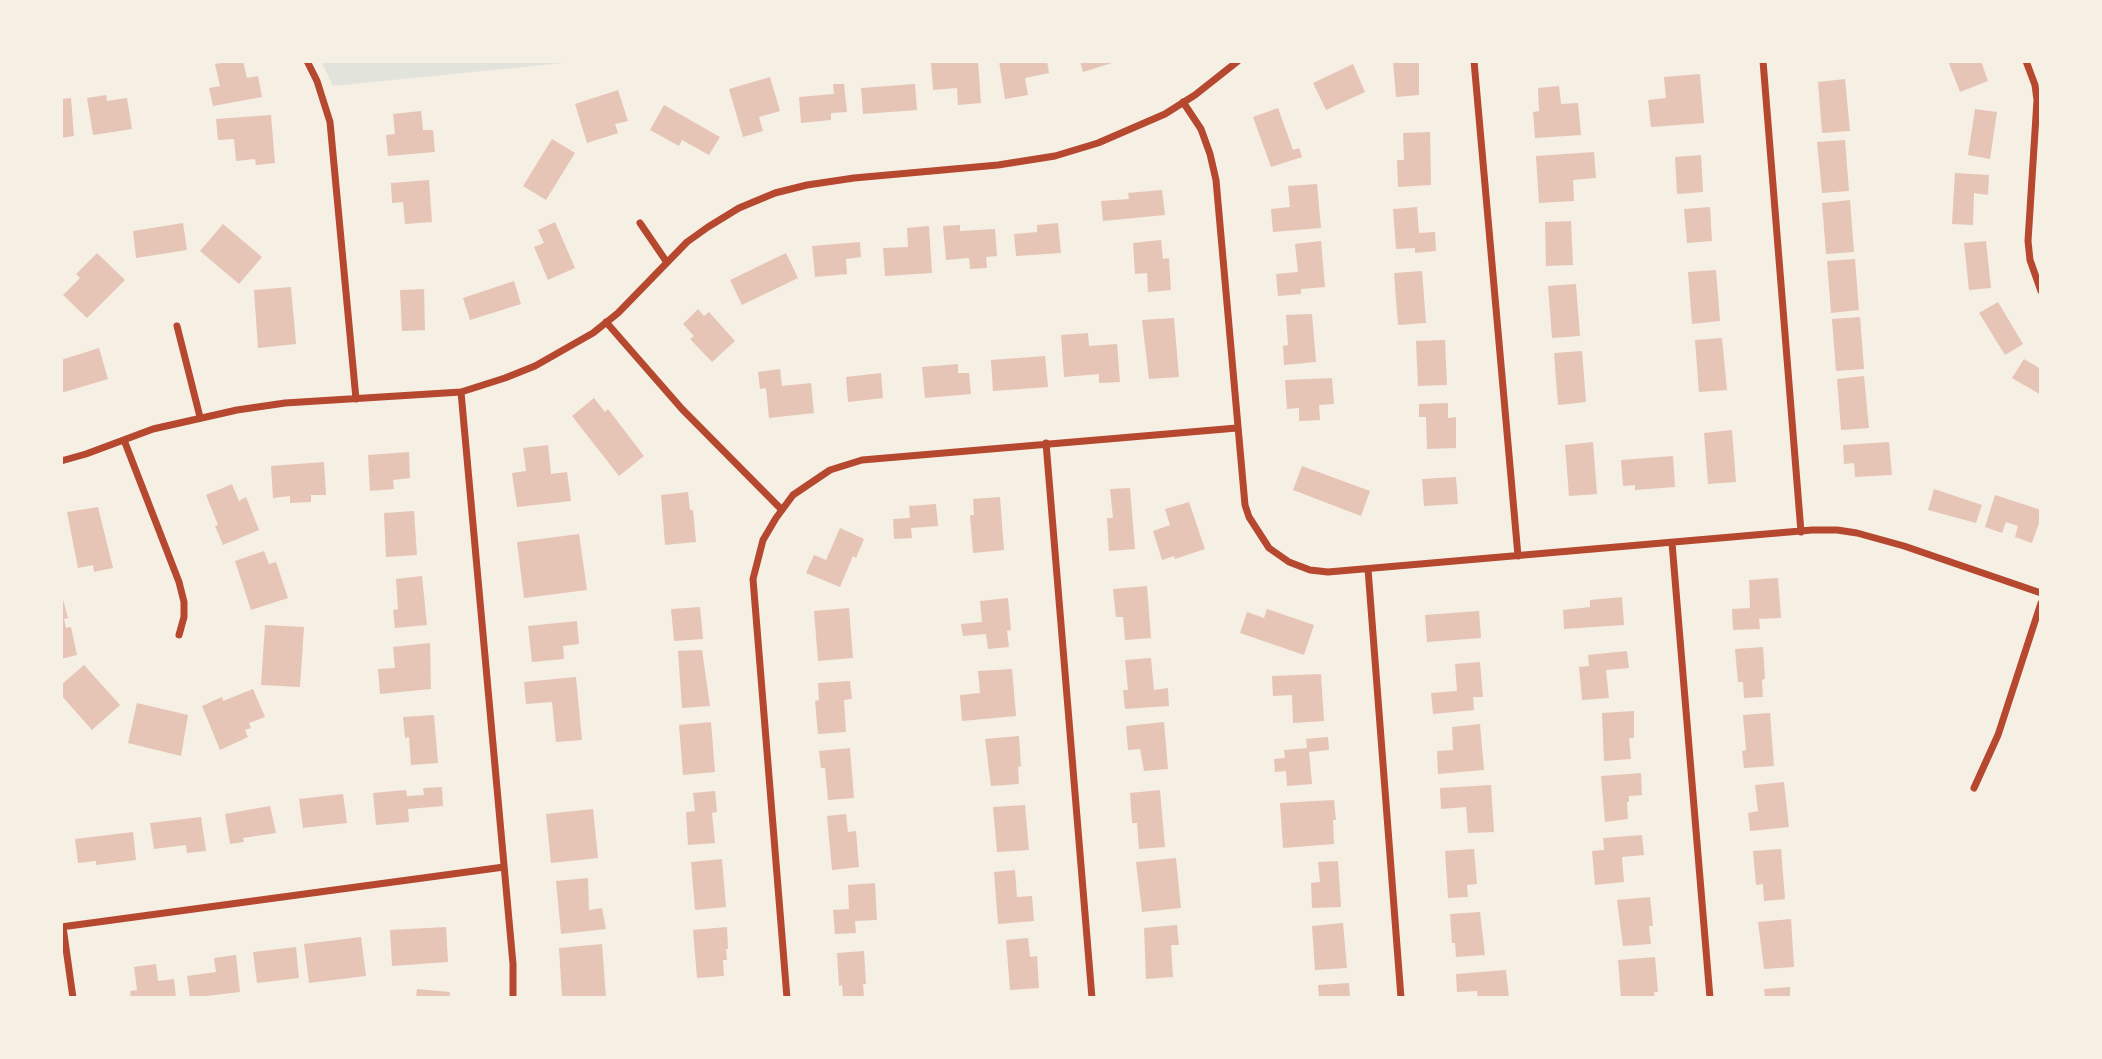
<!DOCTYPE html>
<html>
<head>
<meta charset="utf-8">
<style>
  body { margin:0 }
  #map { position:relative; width:2102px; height:1059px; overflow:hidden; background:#f6efe4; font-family:Rubik,sans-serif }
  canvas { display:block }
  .frame { position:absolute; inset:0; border:63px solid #f6efe4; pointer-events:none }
</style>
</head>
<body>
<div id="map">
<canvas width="2102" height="1059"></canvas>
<div class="frame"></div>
</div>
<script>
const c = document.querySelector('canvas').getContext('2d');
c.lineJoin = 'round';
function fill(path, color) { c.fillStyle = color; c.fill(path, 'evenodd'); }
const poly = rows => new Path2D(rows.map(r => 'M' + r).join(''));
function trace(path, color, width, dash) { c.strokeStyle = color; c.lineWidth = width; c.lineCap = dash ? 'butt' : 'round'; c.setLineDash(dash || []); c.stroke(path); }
const green = poly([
  [321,61,584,61,333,86]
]);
const building = poly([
  [232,61,243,61,247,78,258,76,262,97,213,106,209,88,220,86,215,64],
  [978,61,981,103,958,105,957,88,933,90,931,63],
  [999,61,1047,61,1049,73,1025,78,1028,95,1005,99],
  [1080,61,1115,61,1115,62,1083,72],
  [1393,61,1419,61,1419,95,1396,97],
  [1948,61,1981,61,1988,81,1960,92],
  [1353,64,1365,92,1326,110,1313,83],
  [1700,74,1704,123,1651,127,1648,100,1666,98,1664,77],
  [770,77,780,111,759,117,763,131,743,137,729,89],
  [1845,79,1850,131,1822,133,1818,82],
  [833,84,844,84,847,112,831,113,831,120,801,123,799,97,834,94],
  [915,84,917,110,863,114,861,88],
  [1559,86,1561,104,1578,103,1581,135,1535,138,1533,112,1539,111,1538,88],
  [618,90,628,121,615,124,618,133,587,143,575,104],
  [106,95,107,101,127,98,132,129,93,135,87,98],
  [71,98,74,136,61,138,61,99],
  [664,105,720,137,709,155,682,140,679,146,650,130],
  [1278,108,1293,150,1299,148,1302,157,1271,167,1253,117],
  [1975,109,1997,112,1990,159,1968,155],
  [421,111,423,130,433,130,435,152,388,156,386,135,395,134,393,114],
  [271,115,275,163,256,165,255,159,236,161,234,139,218,140,216,119],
  [1430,132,1431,185,1398,187,1397,160,1404,160,1403,133],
  [552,139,575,153,546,200,523,186],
  [1845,140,1849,191,1822,193,1817,142],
  [1594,152,1596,178,1573,180,1574,201,1539,203,1536,156],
  [1701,155,1703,192,1677,194,1675,157],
  [1955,173,1989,175,1988,195,1974,193,1973,225,1952,224],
  [429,180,432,222,405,224,403,202,392,203,391,183],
  [1317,184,1321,228,1273,232,1271,209,1290,207,1288,186],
  [1162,190,1165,215,1103,221,1101,201,1129,199,1128,193],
  [1850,200,1854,252,1826,254,1822,203],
  [1417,207,1419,233,1435,232,1436,251,1415,253,1415,248,1396,249,1393,209],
  [1710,207,1712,241,1687,243,1684,209],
  [1571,221,1573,265,1546,266,1545,222],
  [555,222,575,268,548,280,534,247,544,243,538,230],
  [183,223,187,250,136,258,133,231],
  [1058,223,1061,253,1016,256,1014,234,1037,232,1037,225],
  [223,224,262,257,239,284,200,251],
  [960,225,960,231,995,229,997,256,986,257,987,268,970,269,969,258,946,260,943,226],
  [929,226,932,273,885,276,883,248,908,247,907,228],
  [1161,240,1163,259,1169,258,1171,290,1148,292,1147,273,1135,274,1133,243],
  [1321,241,1325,287,1301,289,1301,294,1278,296,1276,274,1298,272,1295,244],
  [1986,241,1991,288,1969,290,1964,243],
  [860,242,861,257,846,259,847,274,815,277,812,246],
  [97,253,125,280,87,318,63,295,80,278,76,274],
  [786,253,798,278,742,305,730,280],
  [1855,259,1859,310,1831,313,1827,261],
  [1716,270,1720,321,1692,324,1688,272],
  [1422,271,1426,323,1398,325,1394,273],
  [514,281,521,304,470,320,463,298],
  [1576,284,1580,336,1552,338,1548,286],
  [291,287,296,344,258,348,254,290],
  [424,289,425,330,402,331,400,290],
  [1998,302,2023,344,2005,355,1979,313],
  [698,309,704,316,709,312,735,341,712,362,690,339,694,336,683,324],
  [1312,314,1316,362,1284,365,1283,346,1288,345,1286,315],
  [1860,317,1864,369,1836,371,1832,319],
  [1174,318,1179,377,1149,379,1142,320],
  [1088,333,1089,346,1117,344,1120,382,1099,383,1099,374,1064,377,1061,335],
  [1722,338,1727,390,1699,392,1695,340],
  [1445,340,1447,385,1418,386,1416,341],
  [99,348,108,379,61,393,61,360],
  [1582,351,1586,402,1558,405,1554,353],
  [1045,356,1048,387,993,391,991,360],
  [2024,359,2041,369,2041,395,2012,378],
  [958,364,958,373,969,373,971,394,925,398,922,367],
  [780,369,782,386,811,383,814,413,769,418,766,388,760,389,758,372],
  [881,373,883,398,848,402,846,377],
  [1864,376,1869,428,1841,430,1837,379],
  [1332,378,1334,404,1319,405,1320,420,1299,421,1299,408,1287,409,1285,380],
  [594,398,605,412,608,409,644,456,619,476,572,416],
  [1448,403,1448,418,1456,417,1456,448,1427,449,1426,417,1419,417,1419,404],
  [1732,430,1736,482,1708,484,1704,433],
  [1593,442,1597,494,1569,496,1565,445],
  [1889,442,1892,475,1855,477,1854,463,1844,464,1843,445],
  [548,445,551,474,567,472,571,501,517,507,512,473,526,471,523,448],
  [409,452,410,478,393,480,394,489,370,491,368,455],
  [1673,456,1675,487,1635,490,1635,485,1623,486,1621,460],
  [324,462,326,495,311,495,311,502,290,503,290,496,273,498,271,466],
  [1302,466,1370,491,1361,516,1293,490],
  [1456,477,1458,504,1424,506,1422,479],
  [232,484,239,501,246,497,259,530,223,545,215,526,218,525,206,495],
  [1130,488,1135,549,1109,551,1107,518,1113,518,1110,489],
  [1934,489,1982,505,1976,523,1928,510],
  [688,492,690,510,693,510,696,542,665,545,661,495],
  [1995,495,2041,510,2041,517,2032,543,2015,537,2018,526,2006,522,2002,533,1985,527],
  [1000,497,1004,550,973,553,970,515,974,515,973,499],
  [1189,502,1205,549,1175,559,1174,556,1162,560,1153,531,1170,525,1165,509],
  [936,504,938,526,911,528,912,538,894,539,893,519,910,518,909,506],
  [98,507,113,568,94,572,93,565,78,568,67,512],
  [414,511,417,555,386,557,384,513],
  [840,528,864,539,856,558,853,556,840,587,806,573,814,555,826,560],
  [579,534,587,590,524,598,517,542],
  [264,551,269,564,276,562,288,598,251,610,235,561],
  [422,576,427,625,395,628,393,610,398,609,396,579],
  [1778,578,1781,618,1759,619,1760,629,1733,630,1732,609,1750,608,1749,580],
  [1147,586,1151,638,1125,640,1123,617,1116,617,1113,589],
  [61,592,68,618,64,619,66,628,71,627,77,655,61,659],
  [1622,597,1624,625,1564,629,1563,610,1590,607,1590,600],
  [1008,598,1011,630,1007,631,1009,647,988,649,986,634,963,636,961,624,982,622,980,601],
  [700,607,703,639,674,641,671,609],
  [849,608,853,658,818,661,814,611],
  [1267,609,1314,625,1304,655,1240,633,1247,612,1264,618],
  [1479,611,1481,638,1427,642,1425,615],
  [577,621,579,644,563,646,564,659,532,662,528,626],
  [265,625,304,627,300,687,261,685],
  [430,643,431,689,380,694,378,669,395,668,393,647],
  [1763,647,1765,679,1762,680,1763,697,1744,698,1743,682,1738,682,1735,649],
  [702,650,710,706,682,708,678,651],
  [1627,651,1629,668,1606,670,1609,698,1582,700,1579,667,1589,666,1588,655],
  [1151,658,1154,690,1168,688,1169,706,1125,709,1123,690,1128,690,1125,660],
  [1480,662,1483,697,1473,697,1474,710,1433,714,1431,693,1457,691,1455,664],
  [84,665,120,705,92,730,61,695,61,685],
  [1012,669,1016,716,962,721,960,695,980,693,978,671],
  [1321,674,1324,721,1293,723,1292,695,1273,696,1272,676],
  [576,677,582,740,556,742,552,702,526,704,524,682],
  [850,681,852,699,844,700,846,732,818,734,815,701,819,700,818,683],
  [253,689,265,717,249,723,251,728,245,730,248,737,220,750,202,706,222,697,223,701],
  [137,703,188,715,181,756,128,743],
  [1634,711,1634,738,1629,738,1631,759,1604,761,1602,713],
  [1770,713,1774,766,1744,768,1742,751,1746,750,1743,715],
  [434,715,438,763,411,765,409,737,405,738,403,717],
  [711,722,715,772,683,775,679,725],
  [1164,722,1168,769,1144,771,1140,749,1128,750,1126,726],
  [1480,724,1484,770,1438,774,1437,751,1453,750,1452,727],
  [1019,736,1021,766,1018,767,1019,784,991,786,985,739],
  [1328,737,1329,750,1309,752,1312,784,1287,786,1286,771,1275,772,1274,759,1285,758,1284,750,1307,748,1306,739],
  [850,748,854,798,828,800,825,768,821,768,819,751],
  [1641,773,1642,795,1629,796,1629,802,1627,802,1628,819,1605,822,1601,776],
  [1784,782,1789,827,1750,831,1748,813,1758,811,1755,785],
  [1491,785,1494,832,1468,833,1466,807,1441,809,1440,788],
  [442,787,443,806,408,809,409,822,376,825,373,793,406,790,407,796,424,795,423,788],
  [1160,790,1165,847,1139,849,1137,823,1132,823,1130,793],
  [715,791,717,812,712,813,715,843,688,845,686,812,695,811,693,793],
  [343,794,347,823,303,828,299,799],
  [1334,800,1336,820,1333,820,1334,844,1283,848,1280,803],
  [1025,805,1029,850,997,852,993,807],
  [270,806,276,833,243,838,244,842,230,844,225,814],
  [593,809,598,858,551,863,546,814],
  [846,814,848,832,856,831,859,867,832,870,827,816],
  [201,817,206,851,187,853,186,845,154,849,150,823],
  [133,832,136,860,96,865,96,861,78,863,75,839],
  [1642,835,1644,855,1622,857,1624,882,1595,885,1592,851,1604,850,1603,838],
  [1474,849,1477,884,1467,885,1468,897,1448,898,1445,851],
  [1781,849,1785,899,1764,901,1763,884,1756,885,1753,851],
  [1176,858,1181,908,1142,912,1136,862],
  [722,859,726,907,695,910,691,862],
  [1338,861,1341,907,1312,908,1311,883,1320,882,1318,862],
  [1015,870,1017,897,1032,896,1034,921,998,924,994,872],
  [588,878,589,910,602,908,606,929,561,934,556,881],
  [875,883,877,920,855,921,856,933,835,934,833,910,849,909,848,885],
  [1650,897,1653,926,1649,926,1651,944,1623,946,1617,900],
  [1480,912,1485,955,1456,957,1455,943,1452,943,1450,914],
  [1791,919,1794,967,1764,969,1758,922],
  [1343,923,1347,968,1315,970,1312,926],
  [1177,925,1179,945,1171,945,1173,977,1146,979,1144,928],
  [446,927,448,962,392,966,390,930],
  [727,927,728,949,726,949,727,960,723,960,724,976,697,978,693,930],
  [361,937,366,976,309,983,304,944],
  [1028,938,1030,957,1037,956,1039,988,1010,990,1006,940],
  [602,944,606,998,562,998,559,948],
  [296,947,299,978,257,983,253,952],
  [864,951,866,984,863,984,864,998,843,998,842,985,839,986,837,953],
  [236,955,240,992,190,998,187,976,216,972,214,958],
  [1655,957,1658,992,1654,992,1655,998,1621,998,1618,960],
  [156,964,158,981,174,979,176,998,131,998,130,991,137,990,134,967],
  [1506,970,1509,998,1478,998,1477,991,1457,992,1456,974],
  [1349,983,1350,998,1319,998,1318,985],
  [1790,987,1790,998,1765,998,1764,989],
  [417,989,450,992,449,998,416,998]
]);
const minor = poly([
  [307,61,317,81,330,122,356,399],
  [1474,61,1518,556],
  [1763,61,1801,532],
  [2026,61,2035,85,2037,100,2028,241,2030,260,2041,291],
  [1183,102,1201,129,1210,154,1216,180,1245,505,1249,517,1269,548,1289,562,1310,570,1328,572,1812,530,1837,530,1857,533,1904,546,2041,593],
  [640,223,666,261],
  [606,322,682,409,782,510],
  [177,326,200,417],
  [461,392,513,964,513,998],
  [124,440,179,582,184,602,184,617,179,635],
  [1046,443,1092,998],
  [61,461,86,454,153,429,237,410,285,403,461,392,505,378,535,366,593,333,618,313,687,242,708,227,739,208,775,193,807,185,854,178,998,165,1055,156,1098,143,1165,114,1195,95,1238,61],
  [1672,543,1710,998],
  [1368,569,1401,998],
  [1974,788,1998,735,2041,603],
  [61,927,504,867],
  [63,927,73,998],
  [787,998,753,579,763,540,776,518,793,495,830,470,862,460,1237,428]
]);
fill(green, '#e2e4dc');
fill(building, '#e6c5b7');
trace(minor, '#b5482f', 7);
</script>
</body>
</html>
